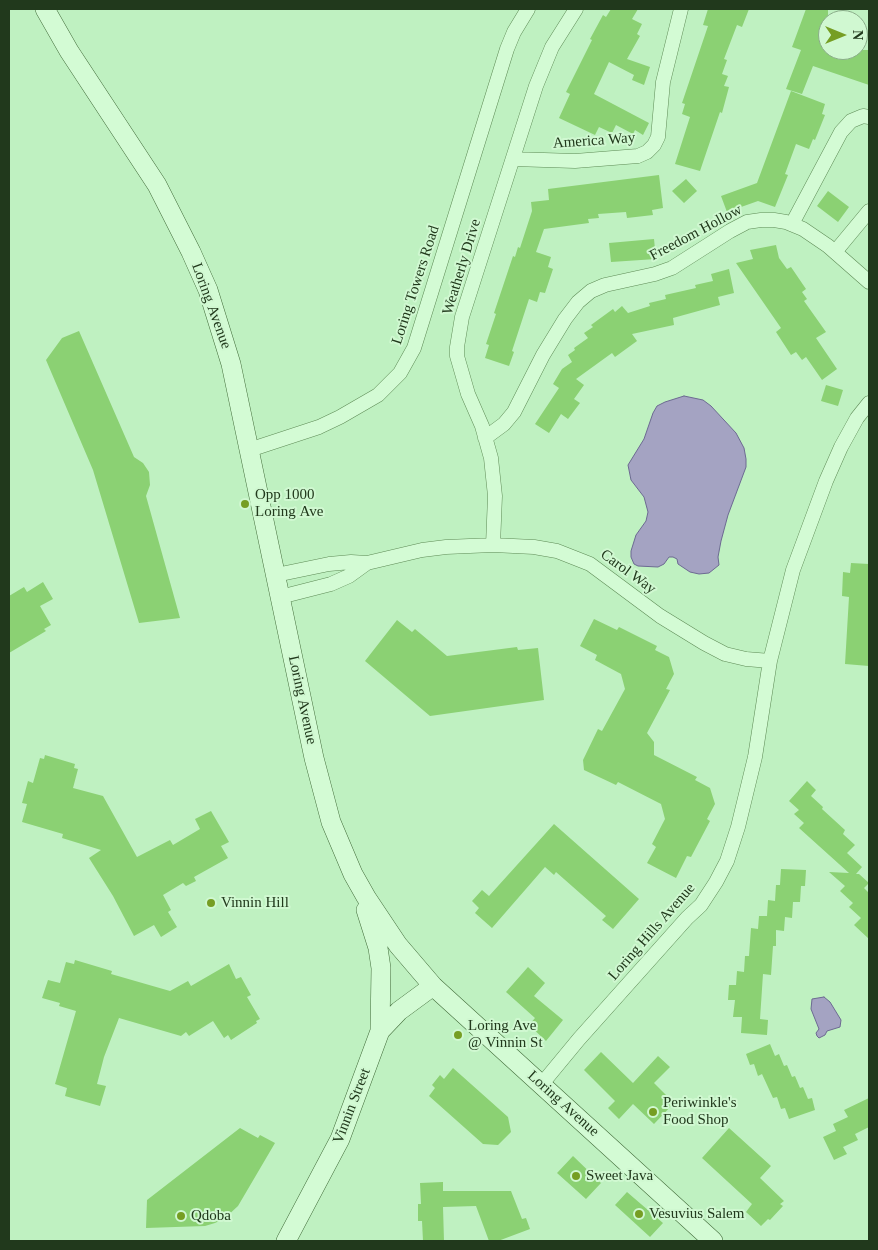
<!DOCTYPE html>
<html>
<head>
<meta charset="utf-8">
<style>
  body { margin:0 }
  #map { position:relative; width:878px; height:1250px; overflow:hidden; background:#bff1c1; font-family:"Times New Roman",serif }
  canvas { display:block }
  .frame { position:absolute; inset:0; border:10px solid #21391c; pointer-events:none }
  .north { position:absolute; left:818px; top:10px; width:50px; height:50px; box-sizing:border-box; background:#d0f8d1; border:1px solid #8aac89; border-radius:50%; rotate:90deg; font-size:14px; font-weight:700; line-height:20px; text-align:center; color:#21391c }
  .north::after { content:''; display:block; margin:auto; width:18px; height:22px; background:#769e23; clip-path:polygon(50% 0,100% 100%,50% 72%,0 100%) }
</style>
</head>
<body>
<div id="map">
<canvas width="878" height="1250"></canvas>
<div class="frame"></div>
<div class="north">N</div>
</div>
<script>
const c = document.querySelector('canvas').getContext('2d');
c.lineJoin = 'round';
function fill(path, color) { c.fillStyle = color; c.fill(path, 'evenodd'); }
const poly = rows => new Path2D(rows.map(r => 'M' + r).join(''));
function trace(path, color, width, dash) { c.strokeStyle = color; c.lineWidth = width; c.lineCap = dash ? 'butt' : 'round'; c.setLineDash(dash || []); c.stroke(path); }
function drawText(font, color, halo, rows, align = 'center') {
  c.font = font + ' "Times New Roman",serif'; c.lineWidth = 4; c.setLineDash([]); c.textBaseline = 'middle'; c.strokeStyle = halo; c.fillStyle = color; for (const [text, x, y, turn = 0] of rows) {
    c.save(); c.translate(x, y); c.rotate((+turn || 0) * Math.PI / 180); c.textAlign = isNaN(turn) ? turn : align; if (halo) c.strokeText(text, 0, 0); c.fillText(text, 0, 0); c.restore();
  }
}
const water = poly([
  [684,396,703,400,711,406,736,433,744,448,746,459,746,467,728,515,721,541,718,557,719,565,709,573,699,574,690,572,678,564,677,559,673,557,669,557,664,564,658,567,638,566,634,564,631,557,631,551,636,535,646,521,648,512,644,497,631,480,628,465,644,439,653,413,657,406,665,402,684,396],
  [824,997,830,1002,841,1020,840,1027,827,1031,825,1035,819,1038,817,1036,816,1033,819,1029,811,1009,812,999,824,997]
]);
const building = poly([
  [611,9,638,9,632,19,642,24,637,34,640,36,627,59,650,67,644,85,632,80,634,75,609,62,594,94,649,123,643,135,635,130,633,134,616,125,612,133,599,127,595,135,559,118,570,94,566,92,592,40,590,39,603,15,606,17],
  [708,9,749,9,742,27,737,25,724,59,727,60,722,74,728,76,724,86,729,87,722,113,720,112,700,171,675,164,690,117,682,114,685,104,682,103,708,26,703,25],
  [806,9,828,9,828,50,869,50,869,85,813,66,802,94,786,89,801,50,792,47],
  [791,91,825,104,822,114,825,115,815,140,813,139,809,149,796,144,785,174,788,175,775,207,758,201,727,212,721,196,757,183],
  [659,175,663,208,652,210,653,215,627,218,626,212,598,214,599,218,588,219,589,223,544,229,536,252,551,257,548,267,553,269,545,293,540,292,537,302,529,299,512,351,514,352,509,366,485,358,489,345,486,344,496,314,494,313,513,256,515,257,518,247,520,248,532,211,531,202,549,200,548,189],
  [686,179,697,191,684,203,672,191],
  [828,191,849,207,838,222,817,206],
  [654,239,656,259,611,262,609,243],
  [776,245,779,258,787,269,791,267,806,289,802,292,807,299,804,301,826,332,816,338,837,369,822,380,806,357,802,360,796,352,791,355,776,332,781,328,736,263,753,259,750,250],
  [729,269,734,293,718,297,720,305,673,318,674,325,632,334,637,341,615,357,612,353,576,379,584,385,574,399,580,403,568,419,561,414,549,433,535,424,559,388,553,384,562,369,572,362,568,355,575,350,574,348,588,338,584,333,593,327,591,325,613,309,615,312,622,306,628,313,650,306,649,303,666,299,665,295,696,288,695,285,713,281,711,274],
  [79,331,134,457,143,463,149,472,150,485,146,496,180,618,139,623,93,470,46,360,62,338],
  [826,385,843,390,838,406,821,401],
  [851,563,869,564,869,666,845,664,849,597,842,596,843,572,850,573],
  [43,582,53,599,40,606,51,625,44,629,46,631,9,653,9,596,24,587,27,592],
  [594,619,617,630,619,627,657,646,655,650,669,657,674,674,666,689,670,690,647,733,654,742,654,755,697,777,695,780,710,788,715,804,707,819,710,821,691,857,687,856,676,878,647,863,656,847,652,844,665,819,661,804,618,782,616,785,584,770,583,760,598,729,602,731,625,689,621,674,595,660,597,655,580,646],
  [397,620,412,632,415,629,447,656,517,647,518,650,538,648,544,700,430,716,365,661],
  [45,755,75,764,74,768,78,769,73,788,103,796,137,857,170,840,173,845,200,829,195,819,211,811,229,842,221,846,228,858,194,877,196,881,186,886,183,883,163,895,171,910,168,912,177,927,161,937,154,925,134,936,113,896,89,858,101,850,62,838,63,834,22,822,27,804,22,803,28,781,33,783,40,758,44,759],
  [807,781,816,790,811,796,823,807,822,809,845,830,843,834,855,845,847,853,862,867,856,874,859,874,869,883,864,888,869,893,869,939,854,925,861,918,849,907,853,903,840,891,845,886,829,872,849,873,799,828,804,823,794,814,799,810,789,801],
  [554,824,639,899,613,929,602,920,606,916,556,872,554,875,545,867,492,928,475,913,479,908,472,901,482,890,489,896],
  [781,869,806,870,805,886,801,886,800,902,793,902,792,918,785,917,784,931,776,930,776,946,773,946,771,975,763,974,760,1019,768,1020,767,1035,741,1033,742,1017,733,1017,735,1000,728,1000,729,985,736,985,737,971,744,972,745,956,749,956,751,928,758,929,759,916,767,916,768,900,775,901,776,885,780,885],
  [75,960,112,971,111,974,170,991,188,981,191,986,229,964,236,979,241,977,251,995,247,997,260,1019,256,1021,257,1023,231,1040,228,1035,224,1038,213,1021,189,1036,186,1032,181,1036,119,1018,104,1057,97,1084,106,1086,100,1106,65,1096,67,1088,55,1084,76,1011,59,1006,60,1003,42,998,48,980,60,983,66,962,74,964],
  [528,967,545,983,534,996,563,1020,546,1041,529,1025,535,1018,506,992],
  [770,1044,775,1056,779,1054,784,1066,787,1065,792,1077,795,1076,800,1088,803,1087,808,1099,812,1098,815,1110,789,1119,785,1108,781,1109,777,1097,773,1098,762,1074,758,1076,754,1064,750,1065,746,1054],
  [601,1052,633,1083,658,1056,670,1067,654,1083,674,1103,654,1124,633,1104,619,1119,608,1108,615,1101,584,1070],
  [453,1068,508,1117,511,1132,498,1145,483,1144,429,1096,435,1088,432,1085,440,1075,444,1079],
  [869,1098,869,1127,855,1134,858,1140,843,1147,847,1154,834,1160,823,1137,836,1131,833,1124,848,1117,844,1110],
  [240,1128,258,1138,260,1135,275,1143,238,1206,225,1218,215,1223,205,1226,146,1228,147,1200],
  [729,1128,771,1166,760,1178,784,1201,780,1204,783,1206,770,1220,768,1219,761,1226,746,1212,752,1204,702,1158],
  [573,1156,601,1183,586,1199,557,1173],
  [443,1182,443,1191,511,1191,522,1219,526,1218,530,1229,498,1241,489,1241,476,1206,443,1207,444,1241,423,1241,422,1221,418,1221,418,1204,421,1204,420,1183],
  [627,1192,663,1223,650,1237,615,1205]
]);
const street = poly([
  [513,159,575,161,638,156,647,152,654,145,658,137,663,82,681,9],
  [792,224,841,132,851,121,863,116,869,117],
  [835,252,869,211],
  [485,438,504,424,514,412,543,355,565,319,578,302,591,291,605,285,655,274,672,268,730,231,747,222,761,220,774,220,786,222,803,229,828,246,869,282],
  [249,450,319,427,340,417,378,395,400,373,414,348,507,49,514,32,528,9],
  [493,545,495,496,491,458,482,426,468,394,457,356,457,347,462,317,536,86,552,47,576,9],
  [276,575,329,564,351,562,367,563,422,550,446,547,493,545,534,547,557,551,590,564,660,616,704,643,725,654,746,659,770,661],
  [280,597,331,584,349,576,367,563],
  [541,1085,579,1039,687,918,701,905,716,882,727,861,738,827,755,757,770,661,793,570,826,481,841,447,857,418,869,403]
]);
const secondary = poly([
  [45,9,69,51,157,185,191,252,208,290,231,364,314,758,331,822,353,874,366,897,398,945,433,986,713,1241],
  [366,910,378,948,381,968,380,1031],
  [286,1241,340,1139,380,1031,399,1011,433,986]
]);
const markers = [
  [245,504,5,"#769e23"],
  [211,903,5,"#769e23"],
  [458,1035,5,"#769e23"],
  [653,1112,5,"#769e23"],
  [576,1176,5,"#769e23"],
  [639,1214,5,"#769e23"],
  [181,1216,5,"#769e23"]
];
const streetNames = [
  ["America Way",594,141,-4],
  ["Freedom Hollow",696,233,-28],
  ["Weatherly Drive",462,267,-73],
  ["Loring Towers Road",416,285,-72],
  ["Loring Avenue",211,306,70],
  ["Carol Way",628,572,36],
  ["Loring Avenue",302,700,78],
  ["Loring Hills Avenue",652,932,-49],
  ["Loring Avenue",563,1104,42],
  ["Vinnin Street",352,1106,-69]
];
const poiNames = [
  ["Opp 1000",255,495],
  ["Loring Ave",255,512],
  ["Vinnin Hill",221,903],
  ["Loring Ave",468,1026],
  ["@ Vinnin St",468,1043],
  ["Periwinkle's",663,1103],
  ["Food Shop",663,1120],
  ["Sweet Java",586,1176],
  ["Vesuvius Salem",649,1214],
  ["Qdoba",191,1216]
];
fill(water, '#a4a3c2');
trace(water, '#6c6991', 1);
fill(building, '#8bd173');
trace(street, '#5e8b56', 15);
trace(secondary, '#426c3a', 20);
trace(street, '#d3fbd4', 14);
trace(secondary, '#d3fbd4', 19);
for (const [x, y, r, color] of markers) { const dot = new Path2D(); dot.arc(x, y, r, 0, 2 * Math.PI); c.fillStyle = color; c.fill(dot); trace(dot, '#d0f8d1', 2); }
drawText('15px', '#21391c', '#d0f8d1', streetNames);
drawText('15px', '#21391c', '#d0f8d1', poiNames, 'left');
</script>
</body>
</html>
